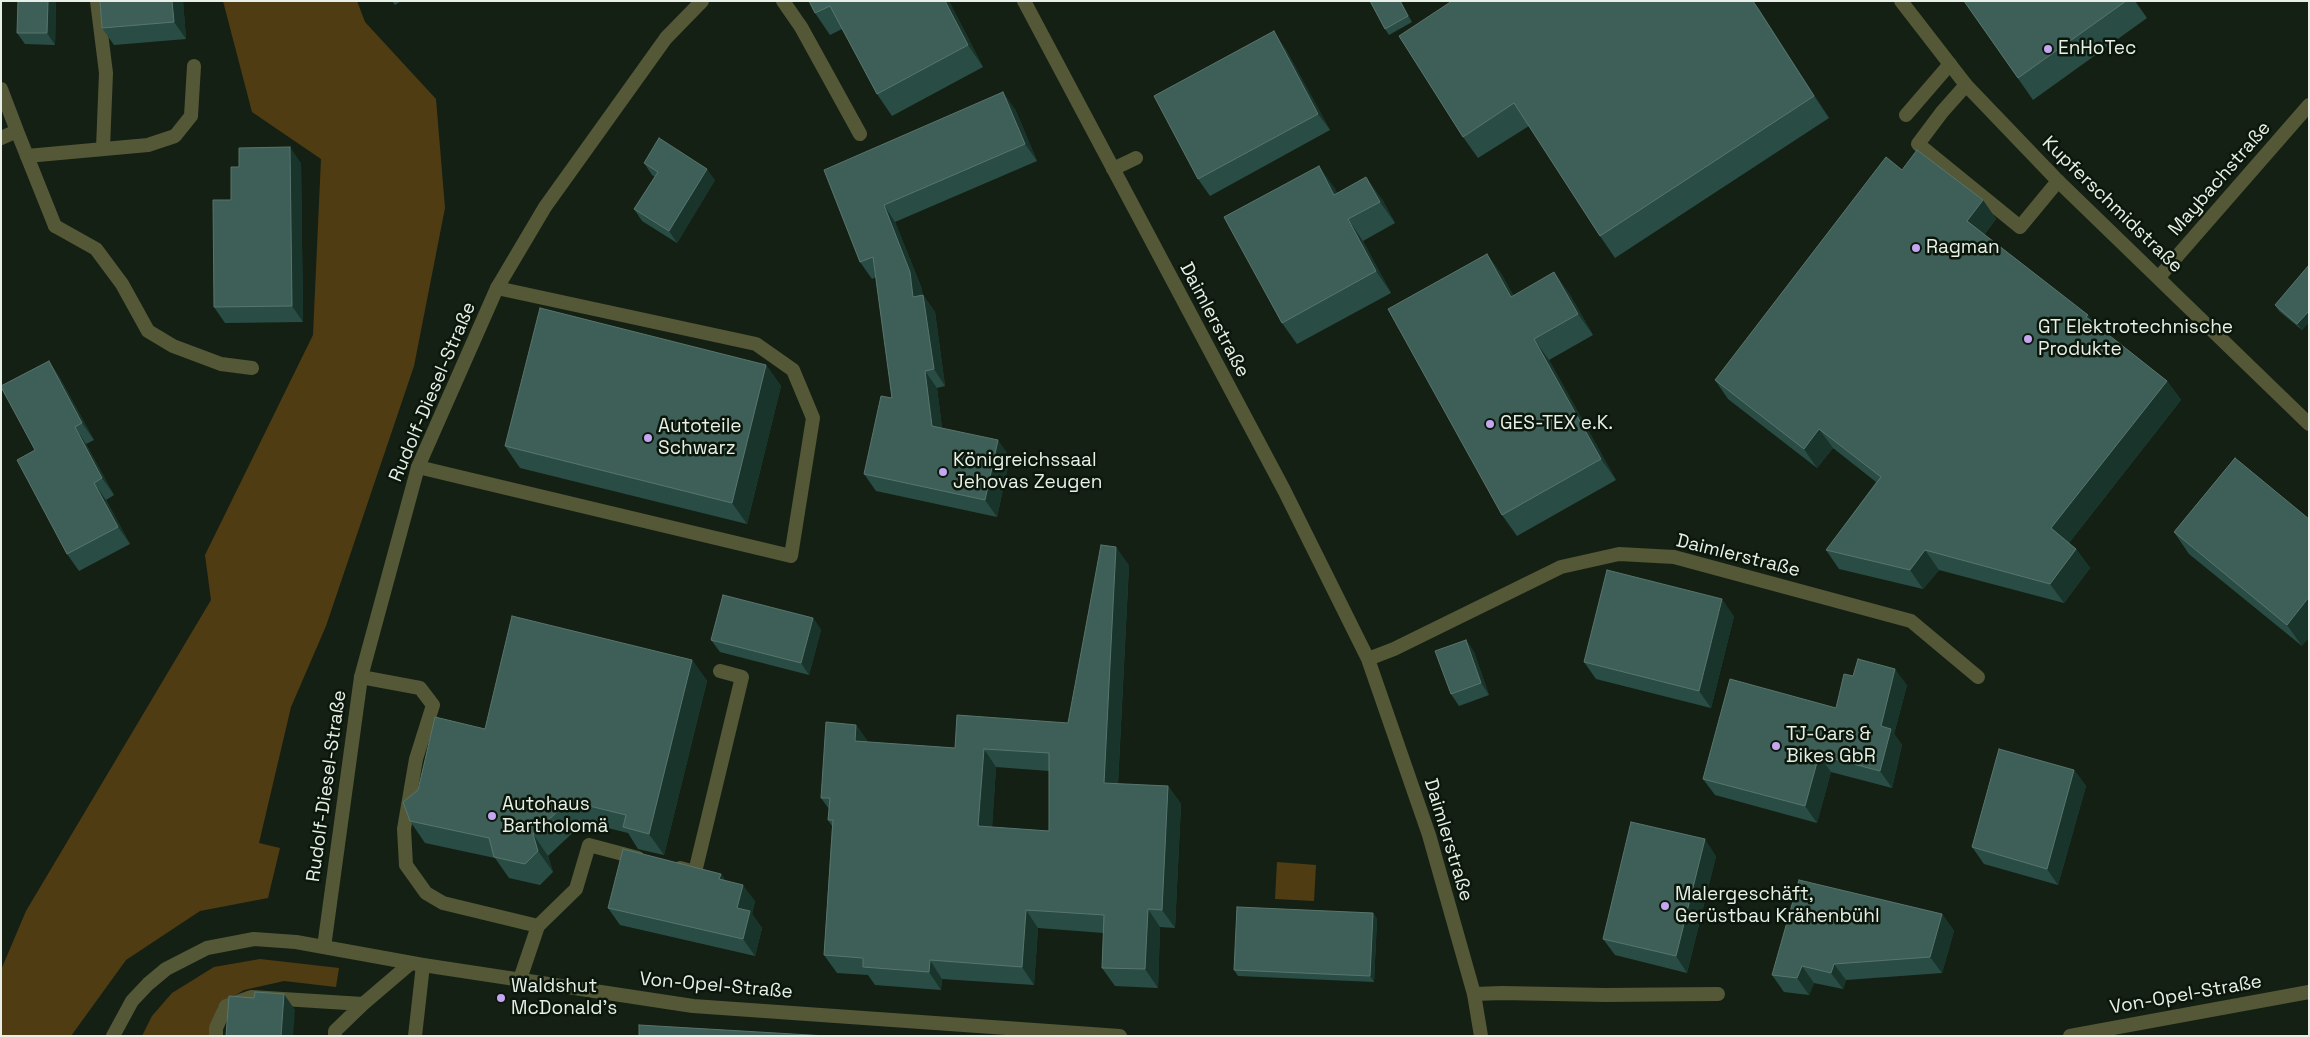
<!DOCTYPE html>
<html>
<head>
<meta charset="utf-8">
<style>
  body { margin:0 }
  #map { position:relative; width:2310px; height:1037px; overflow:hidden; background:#152015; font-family:"Space Grotesk",sans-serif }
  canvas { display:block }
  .frame { position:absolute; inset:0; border:2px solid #e7efe7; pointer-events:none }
</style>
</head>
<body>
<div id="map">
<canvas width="2310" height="1037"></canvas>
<div class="frame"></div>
</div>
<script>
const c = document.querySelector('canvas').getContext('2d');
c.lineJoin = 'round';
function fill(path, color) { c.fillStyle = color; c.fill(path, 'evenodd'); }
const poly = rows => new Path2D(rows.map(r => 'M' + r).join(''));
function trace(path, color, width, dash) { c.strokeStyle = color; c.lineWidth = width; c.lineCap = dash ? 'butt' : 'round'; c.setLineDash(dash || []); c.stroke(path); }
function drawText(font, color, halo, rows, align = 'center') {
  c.font = font + ' "Space Grotesk",sans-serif'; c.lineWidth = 5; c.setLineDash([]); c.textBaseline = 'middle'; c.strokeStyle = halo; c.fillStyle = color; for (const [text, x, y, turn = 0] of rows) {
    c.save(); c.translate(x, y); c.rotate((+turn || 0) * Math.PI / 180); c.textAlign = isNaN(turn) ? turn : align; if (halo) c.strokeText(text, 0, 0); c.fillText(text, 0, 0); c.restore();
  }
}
const green = poly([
  [223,1,357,1,365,22,436,99,445,208,414,366,326,626,291,707,259,843,280,848,268,898,200,911,126,960,71,1036,1,1036,1,970,26,911,211,600,205,555,313,335,321,159,252,112],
  [1277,862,1316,865,1314,901,1275,899],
  [260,959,339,968,336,987,284,981,244,990,218,1006,210,1036,142,1036,152,1016,172,993,214,967]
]);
const service = poly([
  [97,1,106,73,103,148],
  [783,1,801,27,860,134],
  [1966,85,1942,112,1918,144,2020,227,2058,181],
  [1906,115,1950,64],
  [27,156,148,145,175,136,191,116,194,66],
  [1113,169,1136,158],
  [55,226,96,249,122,284,148,331,173,346,221,364,252,368],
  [418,467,791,556,813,418,793,370,756,344,497,288],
  [361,677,420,688,433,705,416,759,404,829,406,865,426,893,443,903,538,926,520,979],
  [680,868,695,872,742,677,720,671],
  [538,926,576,889,589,845,638,858],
  [1474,994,1502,993,1605,995,1718,994],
  [216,1036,216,1028,226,1006,251,997,363,1004],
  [335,1036,335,1031,363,1004,411,963],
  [415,1036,423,965]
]);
const minor = poly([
  [1024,1,1284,490,1368,659,1429,835,1474,994,1481,1036],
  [1901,1,1966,85,2058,181,2309,424],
  [1,89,17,131,1,138],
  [17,131,55,226],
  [2159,277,2309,105],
  [1368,659,1394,649,1561,567,1619,554,1674,557,1911,621,1978,677],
  [324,947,361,677,418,467,497,288,545,207,666,38,702,1],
  [113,1036,132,1001,148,984,166,969,207,948,254,939,296,942,423,965,693,1006,1120,1036],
  [2070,1036,2309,992]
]);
const wall = poly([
  [56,1,55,45,25,44,17,33],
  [183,1,186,39,114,45,102,28],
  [392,1,401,1,395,5],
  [809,1,949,1,983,67,892,116,877,94,842,29,830,35,815,13],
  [1370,1,1401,1,1412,22,1389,35,1385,29],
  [1964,1,2135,1,2147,18,2033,100],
  [1759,9,1829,118,1615,258,1600,236,1529,126,1478,158,1463,137,1399,36],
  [1285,48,1330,130,1210,196,1198,179],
  [1015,109,1037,161,895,222,922,289,922,296,923,295,935,312,945,386,937,388,942,428,1010,457,997,517,876,491,864,474,892,398,876,277,872,279,860,262,824,170],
  [301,163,303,322,225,323,214,307,231,200,239,167],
  [644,163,715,180,677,243,642,221,634,209,655,177,652,175],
  [1902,170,1983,200,1996,219,1984,235,2088,315,2093,323,2167,381,2181,400,2069,543,2076,549,2090,568,2064,603,1939,570,1923,589,1839,569,1826,550,1876,482,1833,448,1817,468,1728,399,1715,380],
  [1334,187,1337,193,1382,199,1395,223,1363,241,1391,293,1297,344,1282,323],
  [1487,254,1502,275,1513,295,1569,293,1593,335,1549,360,1616,480,1517,536,1502,515],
  [2309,265,2309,322,2302,330,2279,311,2275,305],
  [49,361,60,378,94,440,86,444,114,495,106,500,130,544,79,571,67,554,35,450],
  [766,365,781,386,747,524,520,468,505,446],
  [2235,458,2302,646,2189,554,2174,532],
  [1129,565,1118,784,1168,786,1181,804,1175,928,1160,927,1158,988,1115,986,1102,968,1104,933,1038,928,1034,985,942,979,941,990,875,985,868,975,837,973,824,955,832,826,828,820,829,809,821,798,856,725,868,742,955,748,1068,723],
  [996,767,1049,771,1049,831,992,827],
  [1734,616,1711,708,1596,679,1584,662],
  [813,618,821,630,809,675,720,652,711,640],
  [1466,640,1474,652,1489,695,1459,706,1451,694],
  [692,660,707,681,664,855,638,849,628,833,584,822,548,856,553,872,540,885,509,878,495,858,425,843,410,821,418,790,485,729],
  [1853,676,1907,685,1894,734,1902,745,1892,788,1831,772,1817,823,1715,795,1703,779,1836,708],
  [2074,770,2086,786,2058,885,1984,864,1972,847],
  [1716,856,1687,973,1615,955,1603,939],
  [721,874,725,880,755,901,752,914,762,928,755,956,620,925,608,908],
  [1373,913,1377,919,1374,982,1238,976,1234,970],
  [1942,914,1954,931,1942,973,1846,980,1843,989,1814,983,1809,995,1784,992,1772,975]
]);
const shadedWall = poly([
  [48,1,56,1,55,45,47,33],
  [172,1,183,1,186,39,174,22],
  [945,1,949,1,983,67,968,45],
  [1400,1,1401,1,1412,22,1408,16],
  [1753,1,1759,9,1829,118,1814,96],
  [1274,31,1285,48,1330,130,1318,114],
  [1003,92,1015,109,1037,161,1025,144],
  [290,147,301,163,303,322,292,306],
  [1319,166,1334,187,1349,216,1334,195],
  [707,169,715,180,677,243,669,231],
  [1366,177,1382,199,1395,223,1380,202],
  [1983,200,1996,219,1980,240,1967,221],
  [884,205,895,222,922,289,925,313,913,297],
  [1348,219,1363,241,1391,293,1376,271],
  [1487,254,1502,275,1526,318,1511,297],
  [1554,272,1569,293,1593,335,1578,314],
  [923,295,935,312,945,386,934,369],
  [2309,311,2309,322,2302,330,2297,324],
  [2088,315,2101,334,2086,317],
  [1534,339,1549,360,1616,480,1601,459],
  [49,361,60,378,94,440,82,423],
  [766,365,781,386,747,524,732,503],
  [925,371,937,388,944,442,932,426],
  [2167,381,2181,400,2065,548,2051,528],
  [75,427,86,444,114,495,102,478],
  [1819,429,1833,448,1817,468,1804,449],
  [998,440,1010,457,997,517,985,500],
  [94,483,106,500,130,544,118,527],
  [1116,547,1129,565,1117,802,1104,783],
  [2076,549,2090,568,2064,603,2050,584],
  [1925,550,1939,570,1923,589,1910,570],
  [2309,597,2309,638,2302,646,2287,625],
  [1722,599,1734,616,1711,708,1699,691],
  [813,618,821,630,809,675,801,663],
  [1466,640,1474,652,1489,695,1481,683],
  [692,660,707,681,664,855,649,834],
  [1895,669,1907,685,1894,734,1902,745,1892,788,1880,771,1881,726],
  [856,725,869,743,855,741],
  [984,749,996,767,991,845,978,826],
  [1819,755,1831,772,1817,823,1805,806],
  [2074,770,2086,786,2058,885,2047,869],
  [1168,786,1181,804,1175,928,1162,910],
  [533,834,548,856,553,872,538,851],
  [1705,839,1716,856,1687,973,1676,956],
  [721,874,733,891,719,879],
  [743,885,755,901,752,914,762,928,755,956,743,939,737,908],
  [1148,909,1160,927,1158,988,1145,969],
  [1026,910,1038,928,1034,985,1022,967],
  [1373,913,1377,919,1374,982,1370,976],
  [1942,914,1954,931,1942,973,1930,957],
  [930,960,942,979,941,990,929,972],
  [1834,964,1846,980,1843,989,1831,973],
  [1802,966,1814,983,1809,995,1797,978],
  [284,994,295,1010,293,1036,281,1036]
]);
const building = poly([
  [18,1,48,1,47,33,17,33,18,1],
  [100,1,172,1,174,22,102,28,100,1],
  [809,1,945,1,968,45,877,94,830,6,815,13,809,1],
  [1370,1,1400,1,1408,16,1385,29,1370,1],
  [1452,1,1721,1,1721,2,1722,1,1753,1,1814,96,1600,236,1514,103,1463,137,1399,36,1452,1],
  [1964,1,2126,1,2018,78,1964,1],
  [1274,31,1318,114,1198,179,1154,96,1274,31],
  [1003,92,1025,144,884,205,910,272,913,297,923,295,934,369,925,371,932,426,998,440,985,500,864,474,881,396,892,398,873,257,860,262,824,170,1003,92],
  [659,138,707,169,669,231,634,209,658,172,644,163,659,138],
  [290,147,292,306,214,307,213,200,231,200,231,167,239,167,239,148,290,147],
  [1917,150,1983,200,1967,221,2088,315,2086,317,2167,381,2051,528,2076,549,2050,584,1925,550,1910,570,1826,550,1881,477,1819,429,1804,449,1715,380,1886,157,1902,170,1917,150],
  [1319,166,1334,195,1366,177,1380,202,1348,219,1376,271,1282,323,1224,217,1319,166],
  [1487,254,1511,297,1554,272,1578,314,1534,339,1601,459,1502,515,1388,309,1487,254],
  [2309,265,2309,311,2297,324,2275,305,2309,265],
  [540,308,766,365,732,503,505,446,540,308],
  [49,361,82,423,75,427,102,478,94,483,118,527,67,554,17,460,35,450,1,387,1,386,49,361],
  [2235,458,2309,519,2309,597,2287,625,2174,532,2235,458],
  [1101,545,1116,547,1104,783,1168,786,1162,910,1148,909,1145,969,1102,968,1104,915,1026,910,1022,967,930,960,929,972,863,967,863,958,824,955,833,820,828,820,830,798,821,798,826,722,856,725,855,741,955,748,957,715,1068,723,1101,545],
  [984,749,1049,753,1049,831,978,826,984,749],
  [1607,570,1722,599,1699,691,1584,662,1607,570],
  [723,595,813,618,801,663,711,640,723,595],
  [512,616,692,660,649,834,623,827,626,815,569,801,533,834,538,851,525,864,494,857,489,838,410,821,403,802,418,790,435,717,485,729,512,616],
  [1466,640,1481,683,1451,694,1435,651,1466,640],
  [1858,659,1895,669,1881,726,1891,729,1880,771,1819,755,1805,806,1703,779,1730,679,1836,708,1844,674,1853,676,1858,659],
  [1999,749,2074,770,2047,869,1972,847,1999,749],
  [1631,822,1705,839,1676,956,1603,939,1631,822],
  [623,849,721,874,719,879,743,885,737,908,750,911,743,939,608,908,623,849],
  [1799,880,1942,914,1930,957,1834,964,1831,973,1802,966,1797,978,1772,975,1799,880],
  [1237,907,1373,913,1370,976,1234,970,1237,907],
  [255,992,284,994,281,1036,226,1036,229,996,254,998,255,992],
  [639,1025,827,1036,639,1036,639,1025]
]);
const markers = [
  [2048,49,5,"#c5a6f1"],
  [1916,248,5,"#c5a6f1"],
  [2028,339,5,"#c5a6f1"],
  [1490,424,5,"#c5a6f1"],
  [648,438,5,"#c5a6f1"],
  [943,472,5,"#c5a6f1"],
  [1776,746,5,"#c5a6f1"],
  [492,816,5,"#c5a6f1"],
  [1665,906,5,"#c5a6f1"],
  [501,998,5,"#c5a6f1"]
];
const poiNames = [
  ["EnHoTec",2058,49],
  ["Ragman",1926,248],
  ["GT Elektrotechnische",2038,328],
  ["Produkte",2038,350],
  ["GES-TEX e.K.",1500,424],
  ["Autoteile",658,427],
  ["Schwarz",658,449],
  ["Königreichssaal",953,461],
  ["Jehovas Zeugen",953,483],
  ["TJ-Cars &",1786,735],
  ["Bikes GbR",1786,757],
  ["Autohaus",502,805],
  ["Bartholomä",502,827],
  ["Malergeschäft,",1675,895],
  ["Gerüstbau Krähenbühl",1675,917],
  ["Waldshut",511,987],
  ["McDonald's",511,1009]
];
const streetNames = [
  ["Maybachstraße",2220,179,-49],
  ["Kupferschmidstraße",2112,205,44],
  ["Daimlerstraße",1214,320,62],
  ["Rudolf-Diesel-Straße",433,392,-67],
  ["Daimlerstraße",1738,556,14],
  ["Rudolf-Diesel-Straße",327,786,-82],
  ["Daimlerstraße",1448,840,73],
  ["Von-Opel-Straße",716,986,5],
  ["Von-Opel-Straße",2186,995,-10]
];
fill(green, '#503c12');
trace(service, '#545836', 14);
trace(minor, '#545836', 14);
fill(wall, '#294d45');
fill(shadedWall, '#19342b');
fill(building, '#3e5f57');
trace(building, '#58756d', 1);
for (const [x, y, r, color] of markers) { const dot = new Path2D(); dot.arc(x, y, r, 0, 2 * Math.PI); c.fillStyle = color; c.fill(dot); trace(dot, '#0c170c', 2); }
drawText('19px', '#e7efe7', '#0c170c', poiNames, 'left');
drawText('19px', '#e7efe7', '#0c170c', streetNames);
</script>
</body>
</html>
